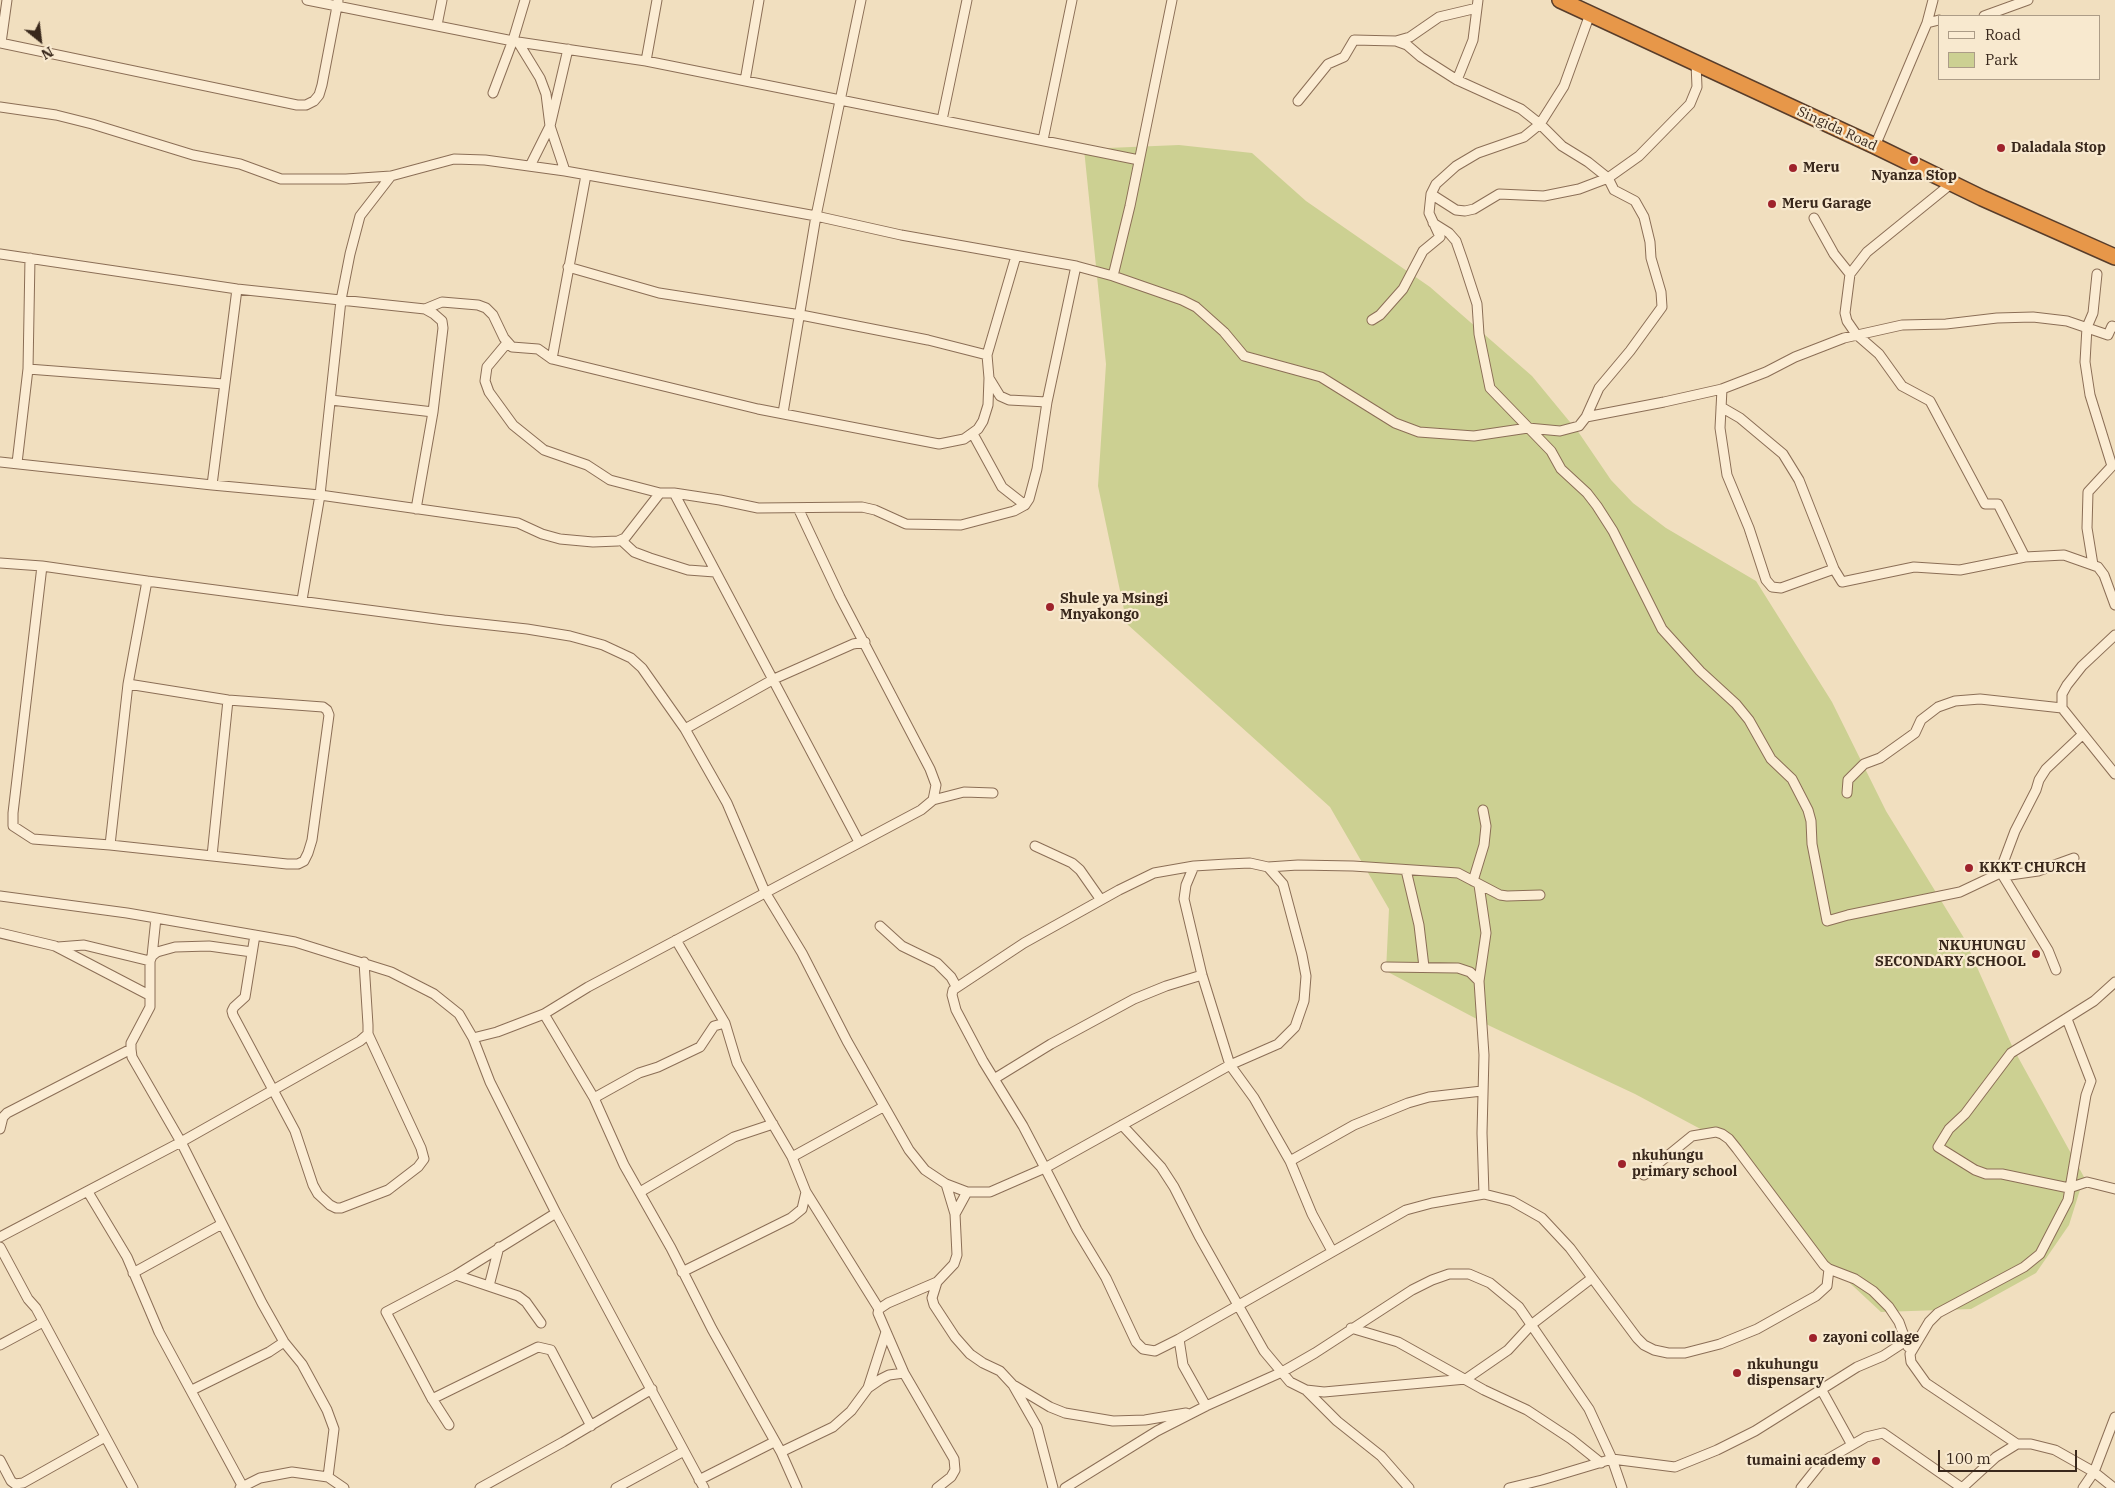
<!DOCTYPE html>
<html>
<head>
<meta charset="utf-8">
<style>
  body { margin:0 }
  #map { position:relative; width:2115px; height:1488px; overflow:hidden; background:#f1dfbf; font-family:"IBM Plex Serif",serif }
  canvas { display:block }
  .legend { position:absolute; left:1938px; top:15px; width:162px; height:65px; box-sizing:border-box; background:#f8e9cf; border:1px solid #ac9c87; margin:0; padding:6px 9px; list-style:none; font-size:15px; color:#39281c }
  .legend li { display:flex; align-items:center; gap:10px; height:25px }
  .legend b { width:25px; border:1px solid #ac9c87 }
  .north { position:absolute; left:15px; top:15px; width:50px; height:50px; -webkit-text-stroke:4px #f8e9cf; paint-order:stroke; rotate:151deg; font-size:14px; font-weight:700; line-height:20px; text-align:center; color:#39281c }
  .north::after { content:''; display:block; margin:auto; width:18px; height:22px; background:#39281c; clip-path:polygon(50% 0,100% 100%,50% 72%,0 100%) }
  .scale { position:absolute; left:1938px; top:1450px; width:139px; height:22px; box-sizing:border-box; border:2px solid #39281c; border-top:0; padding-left:6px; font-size:15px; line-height:18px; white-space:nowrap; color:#39281c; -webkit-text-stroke:4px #f8e9cf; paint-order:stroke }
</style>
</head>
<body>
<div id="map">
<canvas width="2115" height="1488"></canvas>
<ul class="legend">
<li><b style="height:6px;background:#fbecd3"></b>Road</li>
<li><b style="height:14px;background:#ccd092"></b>Park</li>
</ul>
<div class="north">N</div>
<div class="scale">100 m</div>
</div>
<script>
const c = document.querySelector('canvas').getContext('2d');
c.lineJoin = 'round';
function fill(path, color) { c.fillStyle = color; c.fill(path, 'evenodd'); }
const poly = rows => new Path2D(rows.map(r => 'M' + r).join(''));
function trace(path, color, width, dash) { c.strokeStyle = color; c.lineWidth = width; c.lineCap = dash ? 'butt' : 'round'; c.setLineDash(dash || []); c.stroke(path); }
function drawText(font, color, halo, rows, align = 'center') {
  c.font = font + ' "IBM Plex Serif",serif'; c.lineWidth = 4.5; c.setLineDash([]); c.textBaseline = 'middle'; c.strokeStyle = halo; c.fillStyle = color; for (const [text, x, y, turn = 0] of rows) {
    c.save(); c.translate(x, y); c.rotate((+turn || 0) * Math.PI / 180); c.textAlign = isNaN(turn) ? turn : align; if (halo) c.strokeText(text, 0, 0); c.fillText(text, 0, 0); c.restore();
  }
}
const green = poly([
  [1179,145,1252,153,1306,201,1430,287,1532,376,1579,433,1611,480,1633,503,1666,528,1756,581,1832,702,1886,811,1964,938,2013,1048,2084,1177,2069,1225,2036,1273,1971,1309,1881,1312,1797,1234,1738,1149,1635,1094,1490,1026,1386,971,1389,909,1330,807,1127,624,1098,486,1106,364,1084,149]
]);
const street = poly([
  [307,0,518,42,646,61,1139,160],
  [1984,16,2028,0],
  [1927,23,1939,20],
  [437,25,442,0],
  [1396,41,1407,45,1421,57,1457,80,1521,109,1540,124,1562,146,1588,162,1608,178,1614,190,1635,201,1644,217,1650,242,1651,258,1661,292,1662,307,1630,351,1599,388,1586,417],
  [518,42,540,78,546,94,550,126,565,171],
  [0,43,297,105,306,105,314,101,319,95,322,85,338,1],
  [1,43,7,0],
  [646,61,657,0],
  [1457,80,1473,40,1478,0],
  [745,81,759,0],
  [493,93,513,40,525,0],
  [1298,101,1328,64,1344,57,1354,40,1396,41,1410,37,1439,17,1477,8],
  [0,107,56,115,92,124,193,155,240,164,281,179,346,179,391,176],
  [942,120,967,0],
  [1043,140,1072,0],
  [1875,146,1927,23,1933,0],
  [530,166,550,126,568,49],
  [1952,183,1867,252,1850,274,1845,313,1847,321,1856,334,1879,354,1902,386,1930,401,1985,504,1998,504,2025,557],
  [1431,194,1456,210,1465,211,1474,209,1499,194,1544,196,1579,189,1608,178,1639,156,1690,104,1697,87,1696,63],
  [1814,218,1834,254,1850,274],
  [1433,223,1449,233,1456,241,1463,261,1477,304,1479,334,1490,388,1551,451,1561,469,1587,493,1597,506,1613,531,1662,629,1700,671,1736,704,1749,720,1771,759,1792,779,1808,810,1811,821,1812,844,1827,921,1848,915,1960,892,1996,875,2000,871,2015,831,2036,790,2039,780,2046,769,2083,734],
  [0,254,237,289,425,309,434,314,442,321,443,328,433,412,416,509],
  [1016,256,987,355,989,378,1000,396,1009,400,1047,402],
  [568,267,659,293,801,315,928,340,987,355],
  [1113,276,1130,206,1172,0],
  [425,309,442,302,478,305,486,308,493,315,504,338,512,347,538,349,552,359,758,409,939,444,964,439,978,429,983,421,988,405,989,378],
  [1372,320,1380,315,1403,289,1423,251,1440,237,1429,213,1431,194,1436,184,1456,166,1478,153,1524,137,1540,124,1564,86,1590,14],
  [507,343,487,367,485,381,489,392,513,425,544,450,587,465,610,480,660,493,674,493,720,500,758,508,862,507,875,510,906,524,961,525,1014,511,1025,505,1029,499,1037,469,1047,402,1076,266],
  [552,359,586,175],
  [28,369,224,384],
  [1722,389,1720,428,1727,475,1749,528,1766,580,1772,587,1781,588,1834,569],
  [331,400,433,412],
  [1721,407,1740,418,1783,454,1799,480,1834,569,1842,582,1914,567,1960,570,2025,557,2064,555,2098,567,2104,575,2115,605],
  [783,413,816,216,861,0],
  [973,434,1002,487,1025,505],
  [0,462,212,485,320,495,518,523,542,534,560,539,593,542,618,541,625,538,660,493],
  [17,463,28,369,30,258],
  [212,485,237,289],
  [674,493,859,842],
  [621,540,634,552,650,558,688,570,715,572],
  [0,563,42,566,147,581,444,620,527,629,570,636,603,645,631,658,642,668,685,729,727,803,765,892,802,953,847,1041,909,1150,925,1170,946,1184,967,1192,990,1192,1045,1168,1230,1065,1278,1044,1295,1027,1304,1001,1306,976,1302,955,1283,884,1268,867,1250,863,1227,864,1194,866,1154,873,1119,890,1024,943,953,990,952,995,956,1010,983,1061,1023,1126,1045,1168,1077,1230,1106,1278,1136,1342,1143,1349,1155,1351,1179,1339,1406,1210,1432,1203,1484,1194,1512,1201,1542,1218,1570,1248,1637,1338,1644,1345,1654,1350,1668,1353,1685,1353,1720,1344,1757,1329,1816,1296,1827,1286,1829,1269],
  [2093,565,2087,528,2088,492,2112,466,2090,395,2085,362,2087,327,2093,313,2097,274],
  [42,566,13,813,13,826,33,839,110,845,287,864,298,864,304,861,308,853,312,840,329,715,327,710,323,707,228,700,128,684],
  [302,600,320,495,341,300,350,254,360,216,391,176,454,159,485,160,565,171,712,197,816,216,901,235,1076,266,1113,276,1182,300,1196,307,1224,332,1244,356,1321,377,1395,423,1419,432,1474,436,1528,428,1560,431,1579,426,1586,417,1664,402,1722,389,1766,372,1795,357,1844,338,1902,325,1946,324,1997,318,2033,317,2067,321,2108,335,2112,326,2115,327],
  [2115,635,2082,666,2067,685,2062,694,2062,708,2115,774],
  [685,729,774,679,853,644,865,642],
  [1847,793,1848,780,1864,764,1880,758,1915,733,1921,720,1938,707,1955,701,1980,699,2062,708],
  [933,800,964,792,993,793],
  [110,845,128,684,147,581],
  [1035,846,1072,863,1080,870,1101,900],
  [212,856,228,700],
  [1194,866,1186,885,1184,899,1202,975,1230,1065,1254,1098,1290,1161,1312,1214,1332,1251],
  [1268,867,1298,865,1353,866,1458,873,1500,895,1507,896,1540,895],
  [1406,870,1419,925,1424,967],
  [2000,871,2048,950,2056,970],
  [2003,876,2038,871,2074,858],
  [1473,881,1484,845,1486,826,1483,810],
  [0,896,127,913,295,942,391,972,434,994,459,1014,473,1038,490,1082,556,1213,704,1488],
  [880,926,902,946,937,963,951,977,956,986],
  [0,933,55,946,149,995],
  [255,935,245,997,234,1007,232,1011,233,1015,295,1131,313,1185,318,1194,330,1205,336,1208,341,1208,388,1190,418,1167,424,1159,421,1148,368,1034],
  [676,940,725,1023,737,1063,792,1157,806,1192,802,1209,791,1218,682,1272],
  [58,947,84,945,150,961],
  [252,952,209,946,175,947,157,952,152,956,150,961,150,1007,131,1043,131,1049,132,1057,181,1142,262,1303,284,1342,302,1364,327,1410,334,1429,328,1477],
  [152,956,156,918],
  [1386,967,1458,968,1470,972,1479,981,1484,1055,1482,1133,1484,1194],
  [1479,981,1486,933,1479,885],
  [2115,982,2094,1001,2011,1053,1965,1114,1949,1129,1938,1147,1975,1170,1986,1174,2002,1174,2069,1188,2087,1182,2115,1189],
  [544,1014,594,1098,624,1165,671,1248,712,1329,781,1452,797,1488],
  [473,1038,497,1032,544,1014,588,987,921,810,933,800,936,785,930,769,840,597,798,508],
  [994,1079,1051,1044,1134,999,1166,986,1202,975],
  [594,1098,639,1073,658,1067,700,1047,714,1026,725,1023],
  [1122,1125,1161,1167,1174,1187,1199,1236,1264,1351,1290,1382,1306,1390,1324,1392,1466,1379,1508,1350,1531,1325,1592,1278],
  [0,1129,3,1117,7,1113,131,1049],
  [792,1157,883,1107],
  [1290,1161,1354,1125,1408,1103,1429,1097,1482,1091],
  [1644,1175,1692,1136,1716,1132,1722,1134,1729,1139,1737,1149,1824,1265,1829,1269,1855,1279,1873,1291,1889,1307,1899,1322,1908,1347],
  [88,1192,127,1257,159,1332,243,1487],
  [640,1192,734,1137,773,1124],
  [806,1192,879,1309],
  [955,1214,967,1192],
  [0,1237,181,1142,360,1041,368,1034,368,1025,364,962],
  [0,1247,28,1299,36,1308,133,1488],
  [133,1273,222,1224],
  [456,1275,518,1296,526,1302,541,1323],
  [937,1282,932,1298,934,1305,955,1337,970,1354,983,1363,1000,1371,1013,1385,1037,1427,1053,1488],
  [489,1286,499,1247],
  [1351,1328,1398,1342,1484,1390,1527,1410,1571,1439,1601,1463],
  [1179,1339,1183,1365,1206,1406],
  [0,1345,43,1322],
  [1015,1386,1050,1407,1065,1413,1113,1421,1145,1420,1186,1413],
  [868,1388,886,1332],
  [1821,1389,1852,1445],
  [192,1390,269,1352,284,1342],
  [1306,1390,1337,1421,1381,1456,1409,1488],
  [432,1399,538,1347,551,1350,591,1426],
  [449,1425,431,1397,386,1312,456,1275,556,1213],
  [2017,1444,1926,1383,1911,1362,1910,1354,1929,1322,1938,1313,2024,1267,2040,1254,2068,1200,2086,1095,2091,1081,2067,1019],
  [781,1452,833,1427,851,1411,868,1388,881,1379,889,1375,904,1373],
  [0,1460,11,1481,15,1484,23,1483,105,1437],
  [699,1480,774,1442],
  [240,1488,260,1478,292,1472,328,1477,344,1488],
  [480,1488,563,1442,652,1389],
  [616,1488,684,1451],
  [937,1488,951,1477,955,1470,954,1459,904,1373,878,1313,879,1309,888,1303,937,1282,954,1264,957,1255,955,1214,946,1184],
  [1065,1488,1157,1431,1206,1406,1282,1372,1315,1353,1412,1290,1432,1280,1449,1274,1469,1274,1490,1283,1519,1307,1589,1409,1612,1459,1622,1488],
  [1509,1488,1542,1480,1612,1459,1675,1467,1717,1450,1755,1431,1857,1367,1883,1356,1906,1341],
  [1801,1488,1821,1463,1866,1437,1883,1433,1962,1488],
  [1962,1488,1996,1457,2017,1444,2031,1444,2055,1450,2094,1472,2114,1488],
  [2083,1488,2094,1472,2115,1417]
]);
const highway = poly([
  [1560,0,1875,146,1982,198,2115,257]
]);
const markers = [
  [2001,148,5,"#9e222b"],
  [1914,160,5,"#9e222b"],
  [1793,168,5,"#9e222b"],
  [1772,204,5,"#9e222b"],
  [1050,607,5,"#9e222b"],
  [1969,868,5,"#9e222b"],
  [2036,954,5,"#9e222b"],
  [1622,1164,5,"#9e222b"],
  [1813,1338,5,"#9e222b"],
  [1737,1373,5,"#9e222b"],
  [1876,1461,5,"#9e222b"]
];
const streetNames = [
  ["Singida Road",1837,129,25]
];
const poiNames = [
  ["Daladala Stop",2011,148],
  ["Meru",1803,168],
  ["Nyanza Stop",1914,176,"center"],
  ["Meru Garage",1782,204],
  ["Shule ya Msingi",1060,599],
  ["Mnyakongo",1060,615],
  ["KKKT CHURCH",1979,868],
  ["NKUHUNGU",2026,946,"right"],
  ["SECONDARY SCHOOL",2026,962,"right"],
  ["nkuhungu",1632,1156],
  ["primary school",1632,1172],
  ["zayoni collage",1823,1338],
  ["nkuhungu",1747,1365],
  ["dispensary",1747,1381],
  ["tumaini academy",1866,1461,"right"]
];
fill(green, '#ccd092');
trace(street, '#8b6e56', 11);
trace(highway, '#583d2b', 18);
trace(street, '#fbecd3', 9);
trace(highway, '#e79749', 15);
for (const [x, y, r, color] of markers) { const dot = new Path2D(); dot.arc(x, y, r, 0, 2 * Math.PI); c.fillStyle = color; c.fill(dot); trace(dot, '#f8e9cf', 2); }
drawText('14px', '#39281c', '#f8e9cf', streetNames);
drawText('bold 14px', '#39281c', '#f8e9cf', poiNames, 'left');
</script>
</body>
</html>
